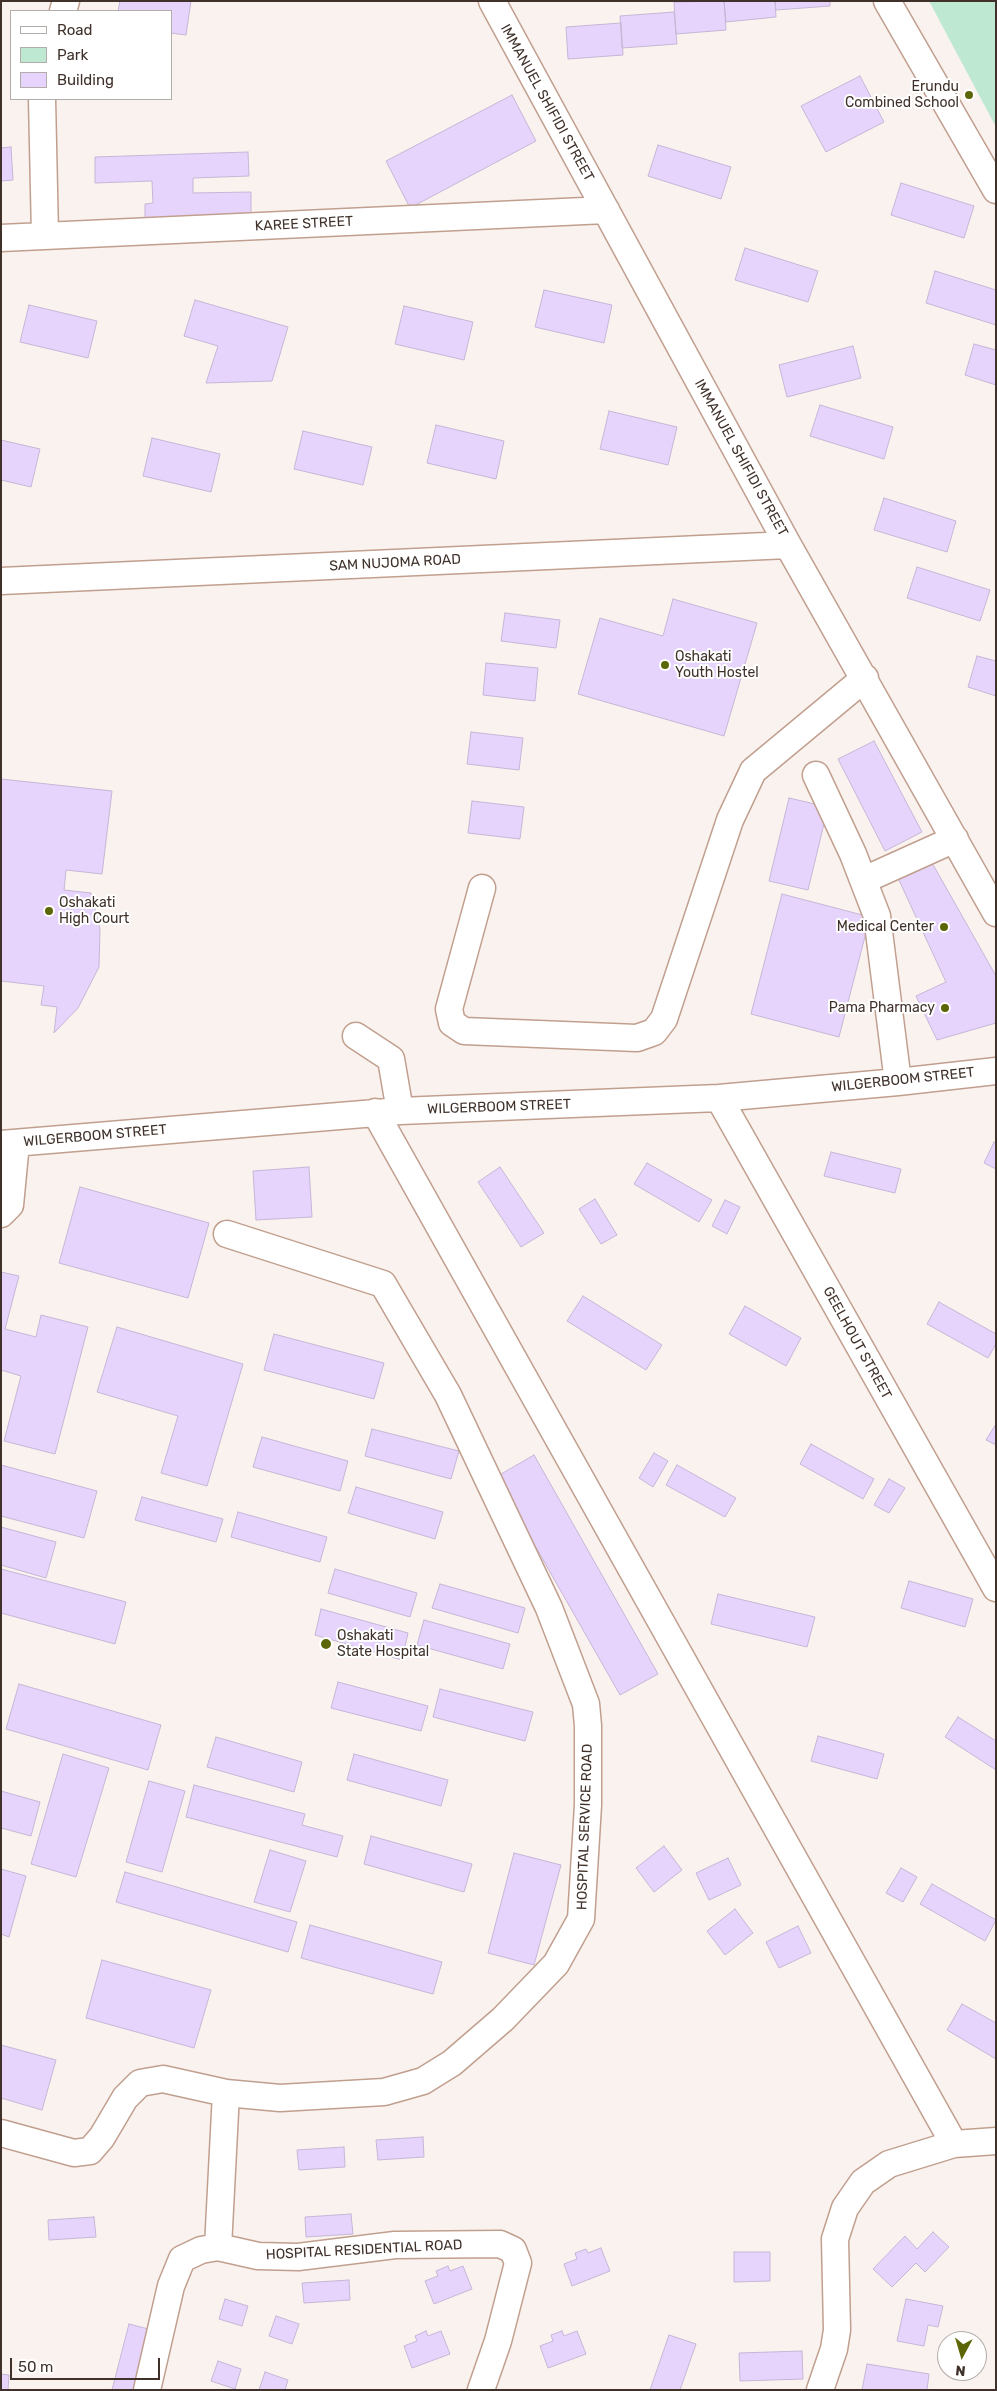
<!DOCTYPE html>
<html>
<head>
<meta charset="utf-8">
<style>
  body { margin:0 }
  #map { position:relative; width:997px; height:2391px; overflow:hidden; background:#faf2ef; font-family:Rubik,sans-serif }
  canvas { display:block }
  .frame { position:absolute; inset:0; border:2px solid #40322b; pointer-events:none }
  .legend { position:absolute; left:10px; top:10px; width:162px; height:90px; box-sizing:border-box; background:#fff; border:1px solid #b3adaa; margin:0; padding:6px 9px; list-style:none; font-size:15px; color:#40322b }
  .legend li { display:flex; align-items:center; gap:10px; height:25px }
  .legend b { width:25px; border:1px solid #b3adaa }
  .north { position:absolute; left:937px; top:2331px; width:50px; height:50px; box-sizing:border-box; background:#fff; border:1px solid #b3adaa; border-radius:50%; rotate:186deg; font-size:14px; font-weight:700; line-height:20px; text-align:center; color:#40322b }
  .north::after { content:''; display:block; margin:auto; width:18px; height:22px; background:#5d6606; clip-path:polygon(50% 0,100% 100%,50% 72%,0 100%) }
  .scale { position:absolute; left:10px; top:2358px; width:150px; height:22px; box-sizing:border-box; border:2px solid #40322b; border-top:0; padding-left:6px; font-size:15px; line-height:18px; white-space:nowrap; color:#40322b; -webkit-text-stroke:4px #fff; paint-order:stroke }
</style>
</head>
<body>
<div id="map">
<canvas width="997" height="2391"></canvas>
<div class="frame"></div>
<ul class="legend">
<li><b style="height:6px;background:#fff"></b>Road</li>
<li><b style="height:14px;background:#bee8d2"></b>Park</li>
<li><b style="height:14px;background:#e7d4fd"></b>Building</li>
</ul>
<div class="north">N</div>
<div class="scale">50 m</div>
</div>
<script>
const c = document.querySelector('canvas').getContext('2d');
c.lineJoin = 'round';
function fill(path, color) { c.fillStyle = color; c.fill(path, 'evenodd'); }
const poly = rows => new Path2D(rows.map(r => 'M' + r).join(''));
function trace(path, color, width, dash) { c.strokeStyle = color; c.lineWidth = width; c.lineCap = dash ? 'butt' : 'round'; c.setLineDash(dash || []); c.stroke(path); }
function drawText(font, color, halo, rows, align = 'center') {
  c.font = font + ' Rubik,sans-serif'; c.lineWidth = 4; c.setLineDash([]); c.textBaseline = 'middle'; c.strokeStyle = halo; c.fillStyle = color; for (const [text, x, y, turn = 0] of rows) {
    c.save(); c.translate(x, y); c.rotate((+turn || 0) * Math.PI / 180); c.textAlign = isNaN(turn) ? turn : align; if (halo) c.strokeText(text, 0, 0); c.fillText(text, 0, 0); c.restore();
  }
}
const green = poly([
  [929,1,996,1,996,127]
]);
const building = poly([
  [120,1,191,1,186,35,171,33,171,11,118,11,120,1],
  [724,1,775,1,776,17,726,22,724,1],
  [724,1,726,30,676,34,674,2,724,1],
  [775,1,830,1,830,6,776,10,775,1],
  [674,12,677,44,622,48,620,16,674,12],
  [621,23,623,55,568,59,566,27,621,23],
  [860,76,884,122,826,152,801,106,860,76],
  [512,95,536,141,410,208,386,161,512,95],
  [658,145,731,167,721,199,648,176,658,145],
  [11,147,13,180,1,181,1,148,11,147],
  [248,152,249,176,193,178,193,193,251,192,251,221,145,224,145,204,153,203,152,181,95,183,95,157,248,152],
  [901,183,974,206,964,238,891,215,901,183],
  [745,248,818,271,808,302,735,280,745,248],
  [935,271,996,290,996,325,926,303,935,271],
  [544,290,612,305,604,343,535,327,544,290],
  [195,300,288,327,272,381,206,383,218,346,184,336,195,300],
  [29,305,97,321,88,358,20,342,29,305],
  [404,306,473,322,464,360,395,344,404,306],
  [974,344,996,350,996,385,965,375,974,344],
  [853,346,861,378,787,397,779,365,853,346],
  [820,405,893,427,884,459,810,436,820,405],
  [609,411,677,427,668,465,600,449,609,411],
  [436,425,504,441,496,479,427,463,436,425],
  [303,431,372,447,363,485,294,469,303,431],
  [152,438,220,454,211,492,143,476,152,438],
  [1,440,40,449,31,487,1,480,1,440],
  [884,498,956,521,947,552,874,530,884,498],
  [917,567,990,590,980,621,907,598,917,567],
  [673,599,757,623,724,736,578,694,600,618,663,636,673,599],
  [505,613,560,620,556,648,501,641,505,613],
  [977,656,996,661,996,696,968,687,977,656],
  [486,663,538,668,535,701,483,695,486,663],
  [471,732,523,738,519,770,467,764,471,732],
  [874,741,922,832,885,851,838,759,874,741],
  [1,779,112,791,102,874,66,870,64,890,91,893,100,929,99,967,78,1008,54,1033,57,1007,41,1005,44,986,1,981,1,779],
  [789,798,828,807,808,890,769,881,789,798],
  [472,801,524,807,520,839,468,833,472,801],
  [931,861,996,976,996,1023,937,1040,916,996,946,982,898,878,931,861],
  [782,894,870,917,839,1037,751,1014,782,894],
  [994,1142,996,1143,996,1169,984,1163,994,1142],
  [831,1152,901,1169,895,1193,824,1176,831,1152],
  [647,1163,712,1200,699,1222,634,1184,647,1163],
  [309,1167,312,1217,256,1220,253,1171,309,1167],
  [500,1167,544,1233,521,1247,478,1182,500,1167],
  [80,1187,209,1223,188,1298,59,1263,80,1187],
  [595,1199,617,1235,601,1244,579,1209,595,1199],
  [725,1200,740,1207,727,1234,712,1226,725,1200],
  [1,1272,19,1276,5,1329,36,1337,41,1315,88,1327,55,1454,4,1441,21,1376,1,1370,1,1272],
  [583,1296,662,1345,646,1370,567,1321,583,1296],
  [939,1302,996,1334,996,1344,988,1358,927,1324,939,1302],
  [745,1306,801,1338,786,1366,729,1334,745,1306],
  [117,1327,243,1364,207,1486,161,1473,178,1416,97,1392,117,1327],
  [274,1334,384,1363,374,1399,264,1370,274,1334],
  [996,1424,996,1445,986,1440,996,1424],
  [372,1429,459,1451,451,1479,365,1456,372,1429],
  [262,1437,348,1461,340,1491,253,1467,262,1437],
  [811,1444,874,1479,863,1499,800,1464,811,1444],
  [654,1453,668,1461,653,1487,639,1478,654,1453],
  [534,1455,658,1674,620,1695,496,1477,534,1455],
  [1,1465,97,1491,84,1538,1,1516,1,1465],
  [677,1465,736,1498,725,1517,666,1485,677,1465],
  [889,1479,905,1488,889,1513,874,1505,889,1479],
  [356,1487,443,1512,435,1539,348,1513,356,1487],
  [142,1497,223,1519,216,1542,135,1520,142,1497],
  [238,1512,327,1537,320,1562,231,1537,238,1512],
  [1,1527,56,1542,46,1578,1,1565,1,1527],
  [1,1569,126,1602,115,1644,1,1613,1,1569],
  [335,1569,417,1593,410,1617,328,1593,335,1569],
  [909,1581,973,1599,965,1627,901,1608,909,1581],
  [440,1584,525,1608,518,1633,432,1608,440,1584],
  [718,1594,815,1617,807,1647,711,1624,718,1594],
  [321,1609,408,1633,402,1660,315,1635,321,1609],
  [424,1620,510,1644,503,1669,417,1645,424,1620],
  [338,1682,428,1706,421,1731,331,1708,338,1682],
  [19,1684,161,1725,148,1770,6,1729,19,1684],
  [440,1689,533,1712,525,1741,433,1717,440,1689],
  [958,1717,996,1741,996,1770,945,1737,958,1717],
  [818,1736,884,1754,877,1779,811,1761,818,1736],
  [216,1737,302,1762,294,1792,207,1767,216,1737],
  [63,1754,109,1768,76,1877,31,1864,63,1754],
  [354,1754,448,1780,441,1806,347,1780,354,1754],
  [149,1781,185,1791,162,1872,126,1862,149,1781],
  [194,1785,305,1814,302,1825,343,1836,337,1857,186,1817,194,1785],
  [1,1791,40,1802,31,1836,1,1828,1,1791],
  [371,1836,472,1864,464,1892,364,1864,371,1836],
  [664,1846,682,1870,654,1892,636,1868,664,1846],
  [270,1850,306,1861,290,1912,254,1902,270,1850],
  [514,1853,561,1865,534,1965,488,1953,514,1853],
  [728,1858,741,1885,709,1900,696,1873,728,1858],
  [901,1868,917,1877,903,1902,886,1893,901,1868],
  [1,1869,26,1876,9,1937,1,1934,1,1869],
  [125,1872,297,1922,288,1952,116,1902,125,1872],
  [932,1884,996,1920,985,1941,920,1904,932,1884],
  [735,1909,753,1933,725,1955,707,1931,735,1909],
  [310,1925,442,1962,433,1994,301,1958,310,1925],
  [798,1926,811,1953,779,1968,766,1942,798,1926],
  [102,1960,211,1990,194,2048,86,2018,102,1960],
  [962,2004,996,2023,996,2059,947,2030,962,2004],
  [1,2045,56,2060,42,2110,1,2098,1,2045],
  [423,2137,424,2157,378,2160,376,2140,423,2137],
  [344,2147,345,2167,299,2170,297,2150,344,2147],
  [351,2214,353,2234,306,2237,305,2217,351,2214],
  [94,2217,96,2237,49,2240,48,2220,94,2217],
  [933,2232,949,2247,925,2272,916,2263,892,2287,873,2269,905,2236,917,2249,933,2232],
  [601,2248,610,2271,572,2286,564,2264,577,2259,575,2253,586,2249,588,2253,601,2248],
  [734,2252,770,2252,770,2281,734,2282,734,2252],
  [448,2266,450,2271,463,2266,472,2289,434,2304,425,2281,438,2276,436,2271,448,2266],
  [349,2280,350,2300,304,2303,302,2283,349,2280],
  [225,2299,248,2306,242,2326,219,2319,225,2299],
  [906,2299,943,2306,938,2327,928,2325,924,2346,897,2341,906,2299],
  [276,2316,299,2324,292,2344,269,2336,276,2316],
  [129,2324,152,2330,136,2390,112,2390,129,2324],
  [426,2331,428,2336,441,2331,450,2354,412,2368,404,2346,417,2341,415,2336,426,2331],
  [562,2331,564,2336,577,2331,586,2354,548,2368,540,2346,553,2341,551,2335,562,2331],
  [669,2335,696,2344,680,2390,650,2390,669,2335],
  [802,2351,803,2379,740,2381,739,2353,802,2351],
  [218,2361,241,2369,235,2389,211,2381,218,2361],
  [867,2364,929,2374,927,2390,862,2390,867,2364],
  [265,2372,288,2380,285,2390,259,2390,265,2372],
  [1,2374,9,2375,8,2390,1,2390,1,2374]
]);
const minor = poly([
  [492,1,788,545,996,913],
  [887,1,996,190],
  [63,11,66,1],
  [42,99,45,235],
  [1,238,606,210],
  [1,581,788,545],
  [816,775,853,854,877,916,898,1082],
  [864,880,955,839],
  [482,888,449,1009,452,1023,464,1031,637,1038,654,1032,664,1019,730,820,753,771,865,678],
  [356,1036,391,1059,400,1111],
  [719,1098,996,1588],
  [375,1112,954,2144],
  [1,1144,400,1111,719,1098,898,1082,996,1071],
  [1,1214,10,1205,16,1143],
  [1,2133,74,2153,90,2151,102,2137,125,2098,140,2083,163,2079,226,2093,280,2098,384,2092,423,2081,452,2063,503,2019,556,1964,581,1919,588,1805,588,1726,586,1704,549,1608,448,1395,383,1284,227,1234],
  [218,2247,226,2093],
  [147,2390,171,2286,182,2259,201,2250,218,2247,258,2256,298,2257,395,2245,500,2244,513,2250,518,2263,498,2341,481,2390],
  [820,2390,834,2349,837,2330,835,2239,845,2208,863,2182,889,2164,954,2144,996,2141]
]);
const markers = [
  [969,95,5,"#5d6606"],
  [665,665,5,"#5d6606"],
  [49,911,5,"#5d6606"],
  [944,927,5,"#5d6606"],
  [945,1008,5,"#5d6606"],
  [326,1644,6,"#5d6606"]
];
const poiNames = [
  ["Erundu",959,87],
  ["Combined School",959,103],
  ["Oshakati",675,657,"left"],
  ["Youth Hostel",675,673,"left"],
  ["Oshakati",59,903,"left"],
  ["High Court",59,919,"left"],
  ["Medical Center",934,927],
  ["Pama Pharmacy",935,1008],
  ["Oshakati",337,1636,"left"],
  ["State Hospital",337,1652,"left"]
];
const streetNames = [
  ["IMMANUEL SHIFIDI STREET",547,103,61],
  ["KAREE STREET",304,224,-3],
  ["IMMANUEL SHIFIDI STREET",741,458,61],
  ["SAM NUJOMA ROAD",395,563,-3],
  ["WILGERBOOM STREET",903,1080,-6],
  ["WILGERBOOM STREET",499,1107,-2],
  ["WILGERBOOM STREET",95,1136,-5],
  ["GEELHOUT STREET",857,1343,61],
  ["HOSPITAL SERVICE ROAD",585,1827,-88],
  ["HOSPITAL RESIDENTIAL ROAD",364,2250,-3]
];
fill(green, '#bee8d2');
fill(building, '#e7d4fd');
trace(building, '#c5b6d6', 1);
trace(minor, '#c19f8e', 29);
trace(minor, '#fff', 26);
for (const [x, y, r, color] of markers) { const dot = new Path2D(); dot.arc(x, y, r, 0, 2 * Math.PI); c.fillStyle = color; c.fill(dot); trace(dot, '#fff', 2); }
drawText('14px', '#40322b', '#fff', poiNames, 'right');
drawText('14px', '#40322b', '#fff', streetNames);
</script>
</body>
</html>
